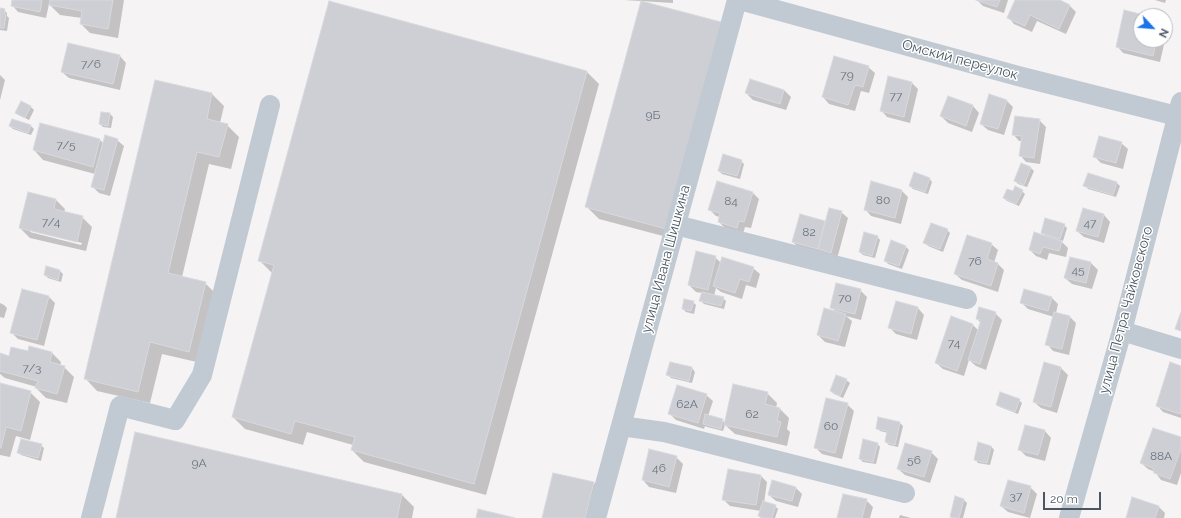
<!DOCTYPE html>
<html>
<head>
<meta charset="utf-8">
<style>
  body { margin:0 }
  #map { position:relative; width:1181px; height:518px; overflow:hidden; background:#f5f3f3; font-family:Raleway,sans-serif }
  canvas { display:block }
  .north { position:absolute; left:1133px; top:8px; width:40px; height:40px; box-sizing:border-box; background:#fff; border:1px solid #b7bbc0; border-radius:50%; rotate:116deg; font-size:11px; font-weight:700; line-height:16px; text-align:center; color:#4a5661 }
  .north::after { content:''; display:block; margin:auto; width:14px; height:18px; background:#1a73e8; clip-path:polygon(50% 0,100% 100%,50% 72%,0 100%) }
  .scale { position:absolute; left:1043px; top:492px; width:58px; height:18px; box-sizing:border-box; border:2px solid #4a5661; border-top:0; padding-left:5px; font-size:12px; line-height:14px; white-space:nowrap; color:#4a5661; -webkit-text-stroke:3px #fff; paint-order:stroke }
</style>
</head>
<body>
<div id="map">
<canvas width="1181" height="518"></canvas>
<div class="north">N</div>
<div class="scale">20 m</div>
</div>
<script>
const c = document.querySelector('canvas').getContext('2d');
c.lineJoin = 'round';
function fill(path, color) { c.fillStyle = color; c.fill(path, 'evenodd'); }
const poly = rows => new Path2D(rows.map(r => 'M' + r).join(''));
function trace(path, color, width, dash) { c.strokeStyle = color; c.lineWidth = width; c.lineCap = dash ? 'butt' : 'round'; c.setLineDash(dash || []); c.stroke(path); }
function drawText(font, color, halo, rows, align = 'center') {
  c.font = font + ' Raleway,sans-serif'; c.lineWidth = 3; c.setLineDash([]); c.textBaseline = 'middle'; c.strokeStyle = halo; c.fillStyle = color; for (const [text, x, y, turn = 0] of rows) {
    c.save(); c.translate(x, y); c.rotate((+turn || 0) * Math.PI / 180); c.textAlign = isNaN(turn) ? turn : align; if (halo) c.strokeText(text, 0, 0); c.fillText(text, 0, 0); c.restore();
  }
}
const shadow = poly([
  [13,0,124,0,118,38,90,33,81,24,82,18,60,15,49,4,46,18,18,12,12,5],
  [624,0,673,0,673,3],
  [977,0,1008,0,1004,13,983,6],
  [1016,0,1057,0,1070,6,1076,12,1066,34,1037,21,1032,32,1014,24,1008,17],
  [1155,0,1166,0,1165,3],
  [330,2,587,72,599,84,486,495,364,462,352,450,353,445,307,432,303,445,245,429,233,417,272,273,259,260],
  [642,2,678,240,599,219,587,207],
  [0,9,4,10,7,13,7,16,9,18,7,31,0,30],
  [1125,11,1144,16,1141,16,1141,40,1165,40,1165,24,1168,27,1160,62,1123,53,1117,46],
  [120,56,126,63,120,90,69,78,62,72],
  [868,67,875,73,869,93,861,91,855,111,829,104,823,97],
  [0,75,5,80,0,100],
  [751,80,784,90,791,97,786,110,753,100,746,93],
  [155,82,212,94,224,106,220,123,227,125,239,137,231,169,209,164,182,277,205,283,217,295,201,363,162,354,150,403,97,391,85,378],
  [912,83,918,89,910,123,887,117,881,110],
  [948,97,973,106,979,113,972,132,948,123,941,116],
  [1006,100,1013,107,1004,135,988,130,981,124],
  [21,102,31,107,34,110,29,120,19,115,16,112],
  [110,114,113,117,111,128,103,127,100,124],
  [13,120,31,126,34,129,31,135,13,129,10,126],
  [1039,120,1046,127,1040,164,1026,162,1020,155,1022,141,1019,141,1013,134],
  [41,124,100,140,104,144,117,140,124,146,110,196,99,193,92,186,95,174,43,160,34,150],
  [1121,143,1128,149,1123,169,1101,163,1094,156],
  [741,161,744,164,740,179,722,174,719,171],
  [1021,165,1031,168,1034,171,1027,187,1018,184,1015,181],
  [1088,174,1117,183,1120,186,1116,197,1088,189,1085,185],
  [929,178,932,182,928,194,913,189,910,186],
  [717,183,753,193,759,199,751,228,745,227,743,234,725,228,719,222,720,217,716,216,710,210],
  [902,191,908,197,901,224,871,216,865,209],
  [1022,191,1025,194,1019,206,1007,201,1004,198,1013,193],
  [56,200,65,209,64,213,82,217,92,227,86,251,30,238,20,228],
  [30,230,82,243,81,245,30,232],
  [841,212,848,218,837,259,800,249,793,242,800,216,826,222],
  [1104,215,1110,222,1104,243,1084,237,1077,231],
  [1064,225,1067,228,1063,241,1060,240,1068,248,1066,257,1049,253,1047,260,1036,256,1030,250,1047,237,1042,233],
  [947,230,950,233,943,252,928,246,925,243],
  [877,236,880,240,875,258,863,255,860,252],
  [991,244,998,250,994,263,998,264,1004,270,998,292,962,280,955,274],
  [906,247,909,250,902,269,888,264,885,260],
  [715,257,721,263,753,268,760,274,756,288,746,285,742,299,721,292,716,288,714,296,723,298,726,301,724,309,704,304,701,301,702,293,696,292,689,285],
  [1071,258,1091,263,1098,270,1092,289,1072,284,1065,278],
  [47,267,60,271,63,274,61,282,48,278,45,275],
  [23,290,49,297,55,303,44,346,18,339,12,333],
  [860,290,867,297,861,320,846,316,852,321,845,347,825,342,818,335,836,312,831,307],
  [1052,298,1058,304,1056,313,1070,317,1076,323,1069,355,1053,351,1047,344,1054,317,1028,309,1021,302],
  [693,302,696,305,694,314,686,312,683,309],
  [897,302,918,308,924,315,917,340,896,334,889,327],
  [0,303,4,305,7,308,4,318,0,317],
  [995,313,1002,320,986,370,976,366,969,360,964,376,943,369,936,363,972,324,979,331,981,323,977,319],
  [28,352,52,353,61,362,60,366,64,367,74,377,67,403,46,398,36,388,37,387,5,378,0,374,0,354,10,357],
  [670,363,692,368,695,372,692,383,671,378,668,375],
  [1045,364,1061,368,1068,375,1057,413,1041,408,1034,402],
  [1181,367,1181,418,1163,412,1157,405],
  [846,380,850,383,843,398,834,394,831,391],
  [0,384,30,392,40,402,30,440,16,436,10,457,0,455],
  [767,393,777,403,776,408,780,409,789,418,787,429,790,432,787,446,735,434,725,425,723,431,707,427,705,426,704,429,676,420,670,414,706,395,713,401,708,416,722,420,725,423],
  [1019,400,1022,403,1018,414,1000,407,997,404],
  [847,404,854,411,842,459,822,454,815,447],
  [879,418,900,423,903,426,898,447,889,445,886,442,888,433,880,431,877,428],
  [1045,431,1051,438,1045,461,1026,456,1019,449],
  [136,433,402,495,414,507,412,518,117,518],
  [1181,438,1181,473,1177,485,1161,480,1155,472,1148,469,1141,463],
  [877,443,880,447,876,464,863,462,860,459],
  [41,445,44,448,41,461,21,455,18,452],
  [991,446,994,450,990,465,978,463,975,459],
  [931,452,938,459,930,483,905,475,898,469],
  [676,457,683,464,676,493,649,487,643,480],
  [728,470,761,476,767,482,764,503,775,506,778,509,775,518,761,518,759,516,761,511,730,506,723,499],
  [594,483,606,495,600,518,543,518],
  [795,487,802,494,798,507,776,501,769,495],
  [1030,487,1037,494,1030,518,1008,512,1001,506],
  [963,499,967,503,963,518,952,518,951,517],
  [1133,499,1159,507,1165,513,1164,518,1127,518],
  [866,500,873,507,870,518,838,518],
  [900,515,911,518,899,518]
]);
const building = poly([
  [12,0,42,0,40,12,11,6,12,0],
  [50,0,113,0,108,29,80,24,82,11,49,5,50,0],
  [976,0,1000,0,997,7,976,0],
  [1015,0,1060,0,1070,5,1059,29,1030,15,1025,26,1007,18,1015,0],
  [329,1,587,71,474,484,351,450,355,437,295,421,291,434,232,417,274,265,258,261,329,1],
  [641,1,721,22,666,229,585,207,641,1],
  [0,8,5,9,4,13,6,14,4,28,0,28,0,8],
  [1124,10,1148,16,1141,16,1141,40,1157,40,1153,56,1116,47,1124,10],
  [68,43,120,55,113,84,61,72,68,43],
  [834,56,869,66,863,87,855,85,848,105,822,97,834,56],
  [888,76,912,82,904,117,880,111,888,76],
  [750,79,784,90,780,104,745,93,750,79],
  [155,80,212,93,207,119,228,124,219,157,197,152,168,273,206,282,189,352,150,342,138,392,84,379,155,80],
  [989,94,1007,100,998,129,980,124,989,94],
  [948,96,973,105,966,126,940,116,948,96],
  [21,101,31,106,25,118,15,113,21,101],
  [101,112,110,113,108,126,99,124,101,112],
  [1015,116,1040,119,1034,158,1019,156,1022,136,1012,135,1015,116],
  [12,119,31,125,28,133,9,126,12,119],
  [40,123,100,139,93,167,33,150,40,123],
  [105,135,118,139,104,190,91,187,105,135],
  [1099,136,1122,142,1116,163,1093,157,1099,136],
  [723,154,742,160,737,176,718,171,723,154],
  [1021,163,1031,167,1024,185,1014,181,1021,163],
  [914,172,930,178,925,192,909,186,914,172],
  [1088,173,1117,182,1113,195,1083,186,1088,173],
  [717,181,753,192,744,222,739,221,737,228,718,222,720,213,708,210,717,181],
  [871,181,902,190,895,218,864,210,871,181],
  [1015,186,1023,190,1016,204,1003,198,1007,189,1013,191,1015,186],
  [28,192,56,199,54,209,83,216,77,242,19,228,28,192],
  [829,208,842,211,831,253,818,249,829,208],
  [1083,208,1104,214,1098,237,1076,231,1083,208],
  [800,214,825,221,818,249,792,242,800,214],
  [1045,218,1065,224,1060,239,1041,233,1045,218],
  [931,223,948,229,940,249,923,243,931,223],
  [864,232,878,236,872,256,859,252,864,232],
  [1034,232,1062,241,1059,251,1043,247,1040,254,1029,250,1034,232],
  [967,235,992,243,987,259,998,263,991,286,954,274,967,235],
  [891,240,906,246,899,266,884,261,891,240],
  [696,251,716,256,708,290,688,285,696,251],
  [722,257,754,267,749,282,740,279,735,293,713,286,722,257],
  [1070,257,1091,262,1086,283,1064,278,1070,257],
  [46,266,60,270,58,280,44,275,46,266],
  [836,283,861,289,855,314,830,308,836,283],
  [22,289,49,296,37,340,10,333,22,289],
  [1024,289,1052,297,1048,311,1020,303,1024,289],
  [702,292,724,297,721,306,699,301,702,292],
  [684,299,694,301,691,311,682,309,684,299],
  [896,301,918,307,911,334,888,328,896,301],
  [979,307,996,312,980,364,968,360,981,320,976,319,979,307],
  [824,308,846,314,838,341,817,335,824,308],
  [1054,312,1070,316,1062,349,1045,345,1054,312],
  [1181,312,1181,331,1175,329,1181,312],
  [951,316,973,324,957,371,935,363,951,316],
  [29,346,52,352,50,362,65,366,57,394,35,388,38,381,0,371,0,353,9,356,11,347,28,351,29,346],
  [670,362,692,367,689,381,666,375,670,362],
  [1044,362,1061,367,1051,407,1033,402,1044,362],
  [1170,362,1181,366,1181,410,1180,414,1156,406,1170,362],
  [836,375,847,379,840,396,830,391,836,375],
  [0,383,31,391,21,431,6,427,1,448,0,448,0,383],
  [733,384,768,392,765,404,780,408,777,421,781,422,777,437,724,425,733,384],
  [677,385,707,394,698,423,668,414,677,385],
  [1000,392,1020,399,1015,412,996,405,1000,392],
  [826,398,848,403,835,453,814,448,826,398],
  [705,414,723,419,721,429,703,424,705,414],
  [878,417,900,422,895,445,885,442,887,431,876,429,878,417],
  [1025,425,1045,430,1038,455,1018,450,1025,425],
  [1153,428,1181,437,1181,449,1170,479,1154,473,1153,468,1140,463,1153,428],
  [135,432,402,494,397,518,116,518,135,432],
  [21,439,42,444,38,458,17,453,21,439],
  [863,439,878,443,873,462,859,459,863,439],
  [978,442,991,446,987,463,974,460,978,442],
  [905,443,932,451,924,477,897,469,905,443],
  [649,449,677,456,669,487,642,480,649,449],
  [728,469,761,475,756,505,722,500,728,469],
  [553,473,594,482,585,518,542,518,553,473],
  [772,480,796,487,792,501,768,495,772,480],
  [1008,480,1031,486,1024,513,1000,506,1008,480],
  [843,494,867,499,862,518,837,518,843,494],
  [955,496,964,499,959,518,950,517,955,496],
  [1132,497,1159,506,1155,518,1126,518,1132,497],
  [763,501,776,505,772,518,764,518,758,516,763,501],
  [478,509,515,518,476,518,478,509]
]);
const minor = poly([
  [740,0,1018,76,1181,117],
  [676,225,967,299],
  [1122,331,1181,349],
  [621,426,664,432,905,493],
  [91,518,120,406,175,420,202,375,270,105],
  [596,518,737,0],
  [1069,518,1122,331,1181,102]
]);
const numberNames = [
  ["7/6",91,64],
  ["79",847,75],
  ["77",896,96],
  ["9Б",653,115],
  ["7/5",66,145],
  ["80",883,200],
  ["84",731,201],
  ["7/4",51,222],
  ["47",1090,223],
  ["82",809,232],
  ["76",975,261],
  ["45",1078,270],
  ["70",845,298],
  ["74",954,343],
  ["7/3",32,368],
  ["62А",687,404],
  ["62",752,414],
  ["60",831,426],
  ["88А",1161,456],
  ["56",914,460],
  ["9А",199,463],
  ["46",659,468],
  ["37",1016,496]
];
const streetNames = [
  ["Омский переулок",960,60,15],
  ["улица Ивана Шишкина",666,259,-75],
  ["улица Петра Чайковского",1126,310,-75]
];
fill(shadow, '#0003');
fill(building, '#cdcfd5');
trace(building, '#d7d9de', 1);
trace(minor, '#c1cad2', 20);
drawText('12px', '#6b747e', null, numberNames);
drawText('14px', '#4a5661', '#fff', streetNames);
</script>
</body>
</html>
